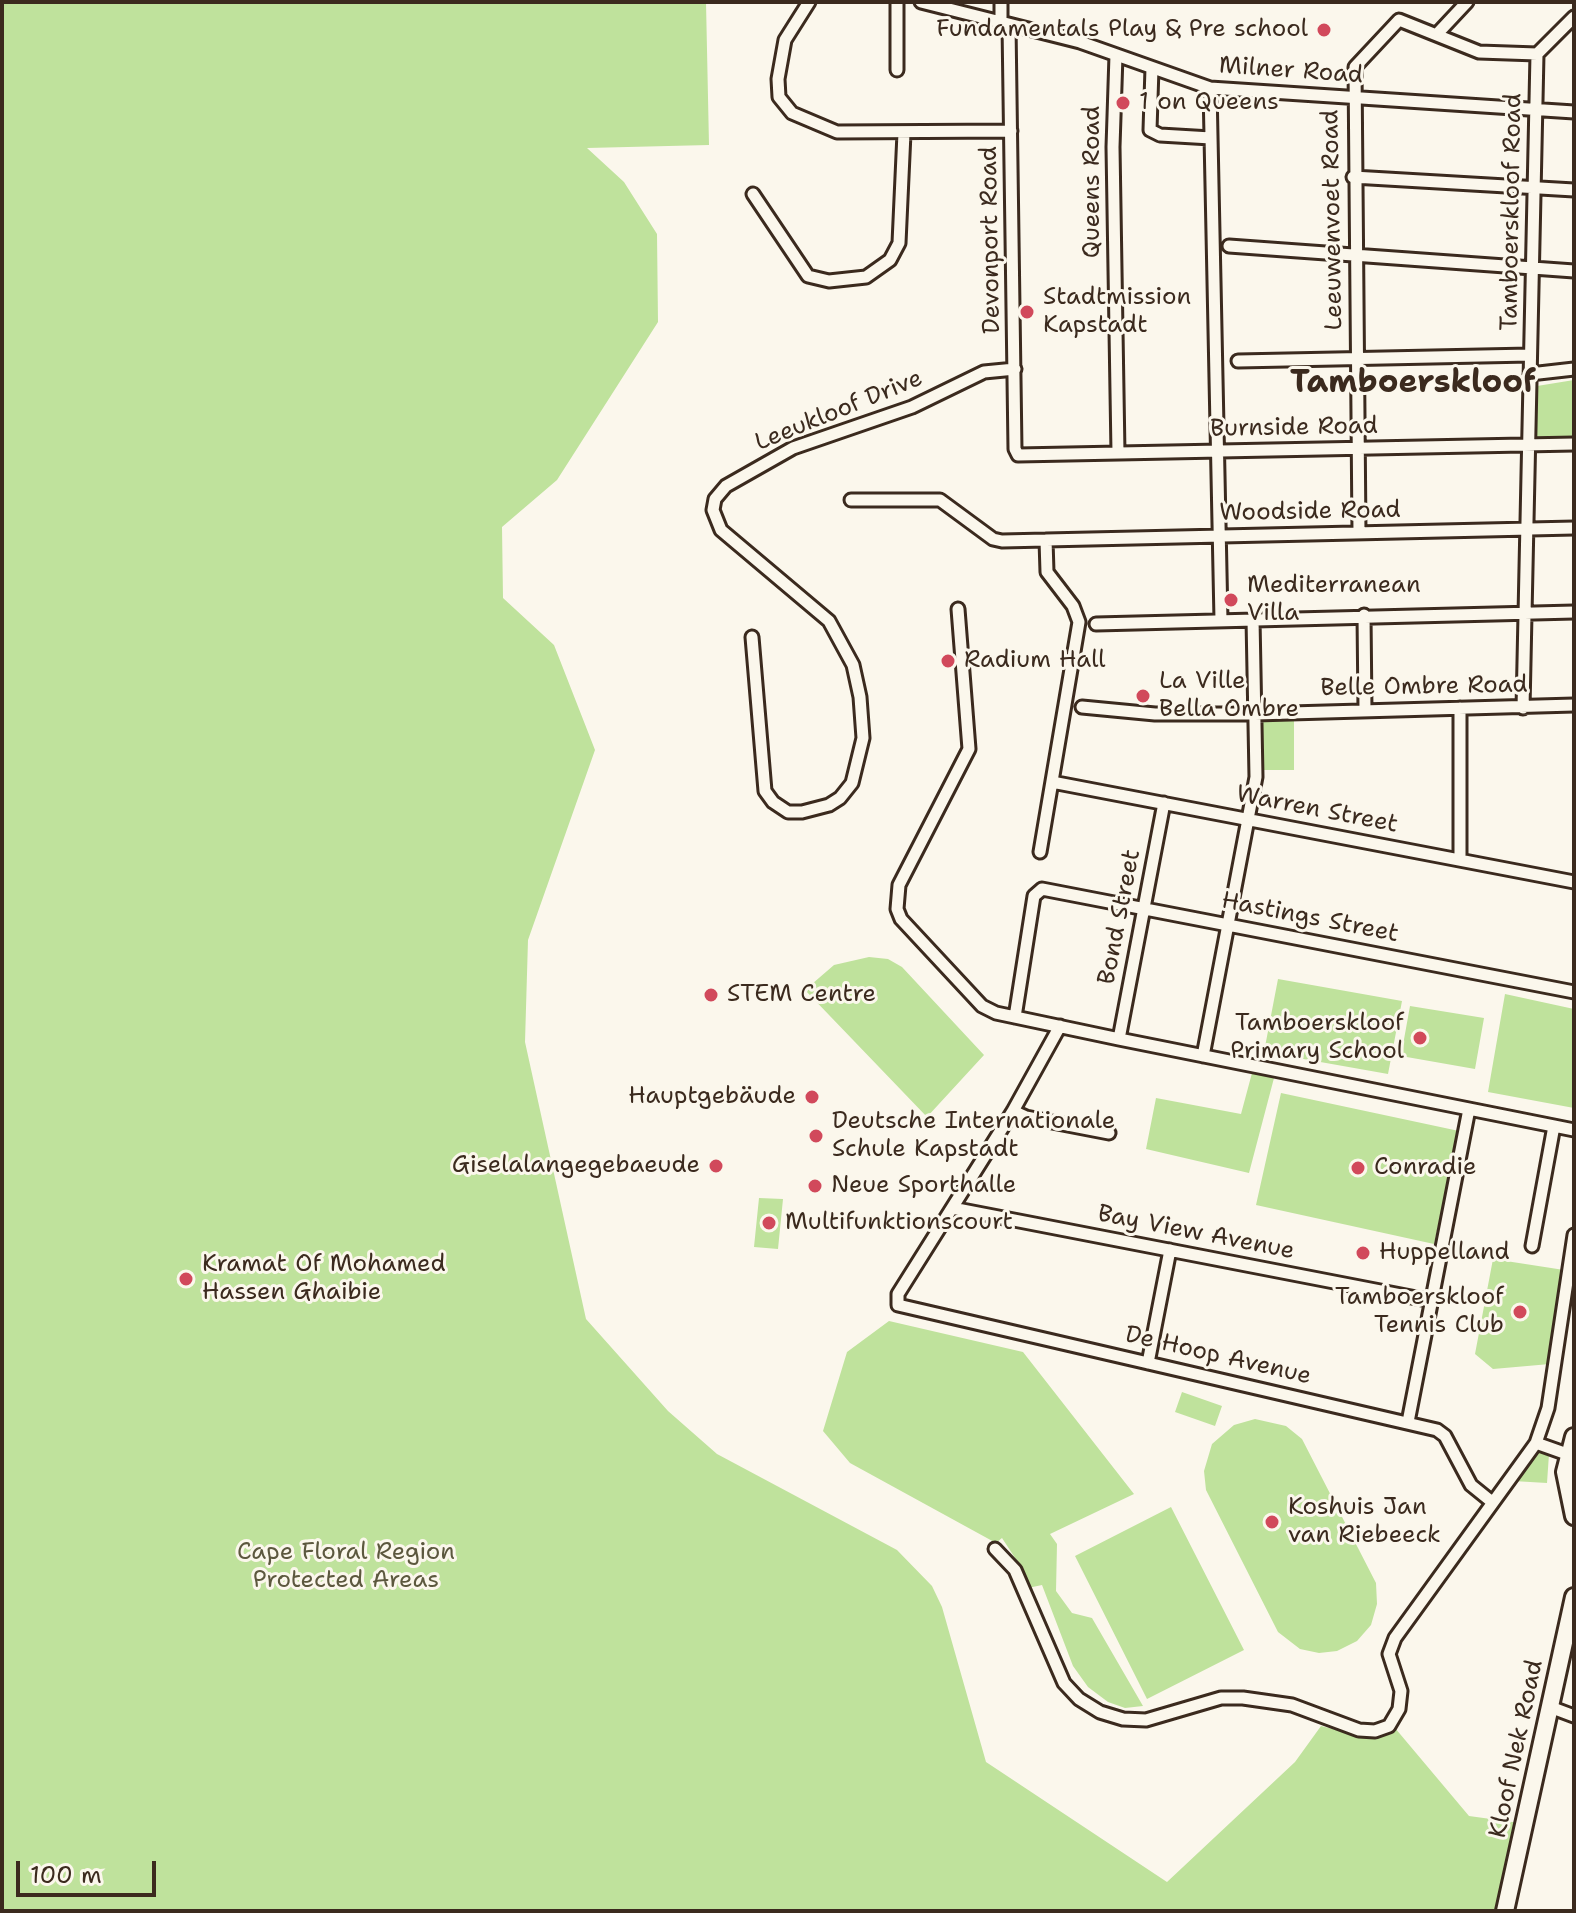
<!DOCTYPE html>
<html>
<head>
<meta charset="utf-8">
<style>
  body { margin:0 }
  #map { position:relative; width:1576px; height:1913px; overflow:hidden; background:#fbf7ec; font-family:"Shantell Sans",sans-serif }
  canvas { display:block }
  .frame { position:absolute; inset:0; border:4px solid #3b2a1e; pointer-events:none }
  .scale { position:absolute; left:16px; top:1861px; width:140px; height:36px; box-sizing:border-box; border:4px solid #3b2a1e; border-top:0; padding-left:10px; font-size:24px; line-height:28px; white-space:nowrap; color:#3b2a1e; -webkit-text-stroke:6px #fbf7ec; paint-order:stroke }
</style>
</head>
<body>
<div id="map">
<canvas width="1576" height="1913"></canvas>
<div class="frame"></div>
<div class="scale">100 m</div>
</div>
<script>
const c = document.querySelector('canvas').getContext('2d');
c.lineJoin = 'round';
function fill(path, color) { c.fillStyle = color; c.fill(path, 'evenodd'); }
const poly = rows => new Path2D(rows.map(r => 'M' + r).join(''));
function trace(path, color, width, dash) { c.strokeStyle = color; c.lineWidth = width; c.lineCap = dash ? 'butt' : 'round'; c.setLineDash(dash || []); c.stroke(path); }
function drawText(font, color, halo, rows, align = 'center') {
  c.font = font + ' "Shantell Sans",sans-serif'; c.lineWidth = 6; c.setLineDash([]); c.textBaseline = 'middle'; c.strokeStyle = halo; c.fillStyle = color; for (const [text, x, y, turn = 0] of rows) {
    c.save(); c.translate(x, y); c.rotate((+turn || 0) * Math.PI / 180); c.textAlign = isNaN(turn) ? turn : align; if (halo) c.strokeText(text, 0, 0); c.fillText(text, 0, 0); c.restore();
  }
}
const green = poly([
  [2,2,706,2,709,145,587,148,624,182,657,234,658,322,557,480,502,527,503,598,554,645,595,750,528,940,525,1042,586,1319,668,1411,717,1454,897,1550,932,1586,942,1607,986,1762,1167,1882,1295,1762,1321,1726,1369,1738,1395,1728,1469,1816,1520,1823,1497,1911,2,1911],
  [1574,380,1574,438,1536,439,1537,386],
  [1294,716,1294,770,1259,770,1260,725,1269,717],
  [869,957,888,959,902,967,984,1055,927,1117,805,990,834,965],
  [1278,979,1402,1001,1388,1074,1264,1052],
  [1505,994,1574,1009,1574,1108,1488,1092],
  [1410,1006,1484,1018,1475,1069,1401,1056],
  [1252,1073,1274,1078,1249,1173,1146,1149,1156,1098,1241,1114],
  [1281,1093,1459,1131,1434,1244,1256,1205],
  [759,1198,783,1199,778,1249,754,1247],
  [1493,1259,1564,1270,1550,1364,1493,1369,1475,1354],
  [889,1321,1023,1352,1134,1494,1050,1534,1057,1544,1056,1591,1072,1613,1092,1618,1143,1706,1125,1708,1108,1702,1088,1687,1073,1666,1042,1585,1028,1588,1021,1567,1002,1538,996,1543,850,1463,823,1431,847,1352],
  [1182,1392,1222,1406,1215,1426,1175,1412],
  [1255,1419,1286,1426,1302,1439,1376,1583,1377,1604,1371,1625,1357,1641,1337,1651,1319,1653,1300,1649,1278,1632,1206,1490,1204,1471,1212,1444,1234,1425],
  [1541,1451,1549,1454,1547,1483,1513,1481,1533,1454],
  [1171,1507,1244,1650,1147,1699,1075,1556]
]);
const street = poly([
  [809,2,785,40,778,79,779,97,792,113,837,132,1011,131],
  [921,2,1080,42,1210,88,1574,112],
  [1001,2,1001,23],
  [1009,25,1015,449,1018,455,1574,444],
  [1438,33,1467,2],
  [1116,55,1113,147,1118,453],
  [1152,68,1150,130,1160,135,1211,138],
  [897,70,897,2],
  [1210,88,1221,620],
  [1353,177,1574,190],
  [753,194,808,276,829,281,866,277,890,260,899,243,904,133],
  [1229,246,1574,271],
  [1238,361,1530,355],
  [1530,374,1574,369],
  [851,500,940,500,993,539,1002,541,1574,528],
  [1359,533,1355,67,1399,20,1479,52,1537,54,1574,17],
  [958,609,969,749,899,885,897,909,901,919,982,1006,996,1013,1119,1039,1574,1130],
  [1364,615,1365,710],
  [1096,624,1574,612],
  [752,637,765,791,773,802,788,812,802,812,829,805,840,798,852,783,863,738,860,697,853,665,829,621,721,530,713,510,715,499,726,486,793,448,912,407,984,372,1015,369],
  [1082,707,1155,714,1255,714,1574,705],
  [1460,708,1460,860],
  [1523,708,1537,54],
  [1052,782,1574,882],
  [1040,852,1079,622,1073,606,1047,572,1046,540],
  [1015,1017,1034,896,1042,889,1574,992],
  [1060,1026,1013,1111,898,1294,898,1305,1437,1430,1445,1436,1471,1485,1492,1502],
  [1119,1039,1164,803],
  [1203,1056,1256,777,1253,619],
  [1013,1111,1026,1117,1109,1133],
  [952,1208,1432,1301],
  [1532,1246,1554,1126],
  [1148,1363,1170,1250],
  [1408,1422,1469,1109],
  [1536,1443,1548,1408,1574,1235],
  [995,1549,1015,1570,1064,1683,1079,1699,1100,1712,1123,1719,1146,1720,1221,1698,1243,1698,1292,1705,1359,1730,1375,1731,1389,1726,1399,1709,1401,1691,1389,1654,1395,1638,1536,1443,1567,1454],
  [1550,1707,1574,1716]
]);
const primary = poly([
  [1574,1437,1565,1472,1574,1516],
  [1505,1911,1574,1597]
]);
const markers = [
  [1324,30,8,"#d1495b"],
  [1123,103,8,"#d1495b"],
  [1027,312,8,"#d1495b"],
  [1231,600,8,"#d1495b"],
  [948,661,8,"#d1495b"],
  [1143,696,8,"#d1495b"],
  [711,995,8,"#d1495b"],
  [1420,1038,8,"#d1495b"],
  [812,1097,8,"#d1495b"],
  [816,1136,8,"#d1495b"],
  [716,1166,8,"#d1495b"],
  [1358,1168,8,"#d1495b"],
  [815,1186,8,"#d1495b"],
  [769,1223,8,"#d1495b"],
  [1363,1253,8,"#d1495b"],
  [186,1279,8,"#d1495b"],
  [1520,1312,8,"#d1495b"],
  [1272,1522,8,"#d1495b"]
];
const poiNames = [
  ["Fundamentals Play & Pre school",1308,30,"right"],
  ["1 on Queens",1139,103],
  ["Stadtmission",1043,298],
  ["Kapstadt",1043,326],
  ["Mediterranean",1247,586],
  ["Villa",1247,614],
  ["Radium Hall",964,661],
  ["La Ville",1159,682],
  ["Bella Ombre",1159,710],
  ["STEM Centre",727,995],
  ["Tamboerskloof",1404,1024,"right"],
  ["Primary School",1404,1052,"right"],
  ["Hauptgebäude",796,1097,"right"],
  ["Deutsche Internationale",832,1122],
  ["Schule Kapstadt",832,1150],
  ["Giselalangegebaeude",700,1166,"right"],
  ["Conradie",1374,1168],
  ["Neue Sporthalle",831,1186],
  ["Multifunktionscourt",785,1223],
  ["Huppelland",1379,1253],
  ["Kramat Of Mohamed",202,1265],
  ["Hassen Ghaibie",202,1293],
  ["Tamboerskloof",1504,1298,"right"],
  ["Tennis Club",1504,1326,"right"],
  ["Koshuis Jan",1288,1508],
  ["van Riebeeck",1288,1536]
];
const streetNames = [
  ["Milner Road",1291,71,4],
  ["Queens Road",1093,182,-90],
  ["Tamboerskloof Road",1512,212,-89],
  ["Leeuwenvoet Road",1333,220,-91],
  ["Devonport Road",991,240,-91],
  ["Leeukloof Drive",839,411,-22],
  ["Burnside Road",1294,428,-1],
  ["Woodside Road",1310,512,-1],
  ["Belle Ombre Road",1424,687,-1],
  ["Warren Street",1317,810,11],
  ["Bond Street",1120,917,-79],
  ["Hastings Street",1310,918,11],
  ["Bay View Avenue",1196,1233,11],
  ["De Hoop Avenue",1218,1356,13],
  ["Kloof Nek Road",1517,1749,-78]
];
const parkNames = [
  ["Cape Floral Region",346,1553],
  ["Protected Areas",346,1581]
];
const districtNames = [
  ["Tamboerskloof",1413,384]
];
fill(green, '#bfe29c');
trace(street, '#3b2a1e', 17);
trace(primary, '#3b2a1e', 22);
trace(street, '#fbf7ec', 11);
trace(primary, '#fbf7ec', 16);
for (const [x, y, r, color] of markers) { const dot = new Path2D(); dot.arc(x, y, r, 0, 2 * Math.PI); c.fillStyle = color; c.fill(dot); trace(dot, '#fbf7ec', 3); }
drawText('24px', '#3b2a1e', '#fbf7ec', poiNames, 'left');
drawText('24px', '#3b2a1e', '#fbf7ec', streetNames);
drawText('24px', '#5c583e', '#fbf7ec', parkNames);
drawText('bold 32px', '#3b2a1e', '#fbf7ec', districtNames);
</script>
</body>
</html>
